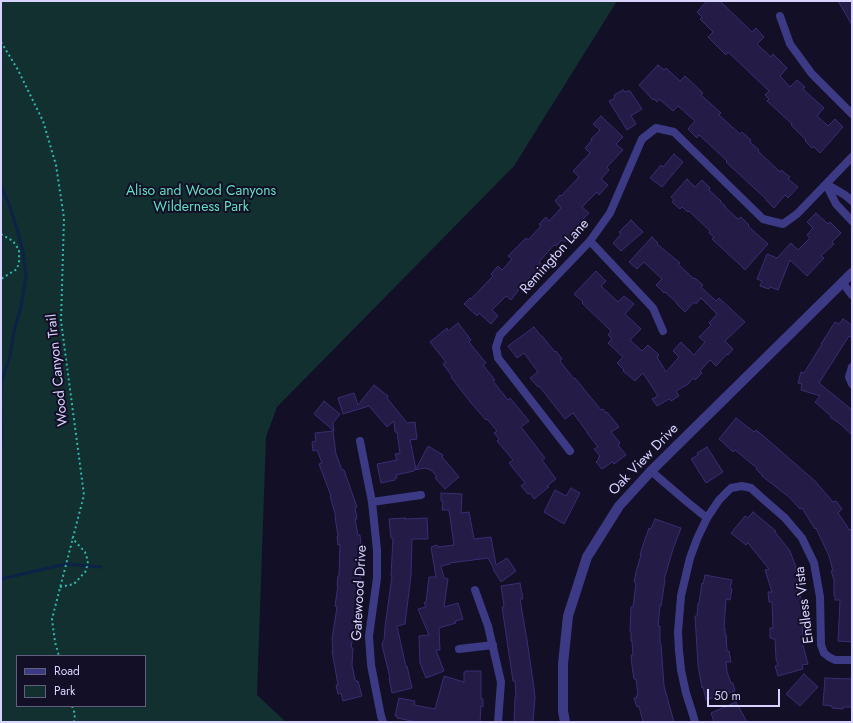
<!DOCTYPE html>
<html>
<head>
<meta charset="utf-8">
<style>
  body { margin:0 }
  #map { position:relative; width:853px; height:723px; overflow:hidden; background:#130f26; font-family:Jost,sans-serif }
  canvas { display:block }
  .frame { position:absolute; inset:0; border:2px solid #d9d4ff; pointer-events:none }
  .legend { position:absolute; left:16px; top:655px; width:130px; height:52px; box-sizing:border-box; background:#130f26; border:1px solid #625e7d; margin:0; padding:5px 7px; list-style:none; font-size:12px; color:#d9d4ff }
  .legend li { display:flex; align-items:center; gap:8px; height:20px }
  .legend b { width:20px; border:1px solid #625e7d }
  .scale { position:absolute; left:707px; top:689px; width:73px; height:18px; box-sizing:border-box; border:2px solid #d9d4ff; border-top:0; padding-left:5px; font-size:12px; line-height:14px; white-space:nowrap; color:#d9d4ff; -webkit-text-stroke:3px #130f26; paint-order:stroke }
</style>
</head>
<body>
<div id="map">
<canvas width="853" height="723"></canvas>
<div class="frame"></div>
<ul class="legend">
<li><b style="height:5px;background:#3d3a85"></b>Road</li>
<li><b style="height:11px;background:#12302f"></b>Park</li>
</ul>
<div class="scale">50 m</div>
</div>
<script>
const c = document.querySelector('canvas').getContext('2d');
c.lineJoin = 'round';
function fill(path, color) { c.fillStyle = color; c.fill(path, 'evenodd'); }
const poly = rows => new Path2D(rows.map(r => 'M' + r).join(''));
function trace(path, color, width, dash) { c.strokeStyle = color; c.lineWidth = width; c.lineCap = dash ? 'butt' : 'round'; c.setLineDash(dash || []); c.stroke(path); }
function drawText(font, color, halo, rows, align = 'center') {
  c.font = font + ' Jost,sans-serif'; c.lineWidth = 4; c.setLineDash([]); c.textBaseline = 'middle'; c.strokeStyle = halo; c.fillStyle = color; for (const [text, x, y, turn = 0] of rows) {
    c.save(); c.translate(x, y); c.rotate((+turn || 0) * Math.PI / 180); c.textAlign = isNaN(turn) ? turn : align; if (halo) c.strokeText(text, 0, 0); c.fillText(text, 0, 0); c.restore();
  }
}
const green = poly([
  [1,1,617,1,514,166,277,407,266,437,257,695,286,722,1,722],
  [17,656,145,656,145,706,17,706]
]);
const stream = poly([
  [1,186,9,204,17,229,23,252,26,275,21,307,14,331,10,356,2,380,1,402],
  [1,413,2,433,1,444],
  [1,579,66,564,101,567]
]);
const building = poly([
  [707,1,720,1,752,32,756,28,764,37,757,44,771,57,773,54,787,68,780,76,790,87,797,80,805,87,803,89,824,108,817,116,828,126,835,119,843,127,820,153,814,147,812,148,805,141,806,140,791,125,792,124,767,101,769,99,765,95,769,91,728,52,726,55,708,37,713,32,700,19,702,17,697,12,707,1],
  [838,1,852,1,852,25,838,1],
  [658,65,664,70,666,68,680,81,685,76,703,93,701,95,721,113,719,115,740,134,742,132,751,140,750,142,759,150,758,151,780,172,781,170,790,177,788,179,798,187,788,198,785,195,774,208,766,200,766,199,726,162,727,161,709,144,699,135,697,138,688,129,695,121,678,106,673,111,659,99,657,102,654,99,653,100,639,85,658,65],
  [623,90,625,92,627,91,630,91,642,109,631,116,636,124,627,130,609,101,615,98,614,95,623,90],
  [601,116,623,137,616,144,623,150,607,167,609,170,601,179,608,185,599,195,597,192,582,207,589,213,571,232,573,234,565,242,562,240,556,246,554,245,539,262,545,267,534,279,531,276,518,290,518,291,511,300,506,296,492,310,498,316,491,324,479,313,477,316,464,304,470,298,471,299,493,276,491,274,498,266,502,270,512,259,508,256,526,238,528,240,541,226,539,224,546,217,549,221,561,208,555,201,560,195,561,196,579,177,573,171,590,153,585,148,592,140,591,139,600,130,593,124,601,116],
  [674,154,683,162,662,187,650,178,661,165,663,167,674,154],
  [687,179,695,187,702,180,710,188,709,190,721,201,720,201,725,206,725,207,738,219,741,217,749,225,748,226,768,244,745,270,738,263,712,239,714,237,709,233,710,231,689,211,688,212,682,207,680,209,672,202,674,200,671,197,687,179],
  [816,213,828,224,830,222,841,233,832,242,834,244,821,256,824,258,807,276,790,260,778,290,770,287,769,289,760,286,762,281,757,279,767,254,777,258,791,243,798,250,810,238,807,235,813,228,807,222,816,213],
  [631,220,643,232,621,251,613,243,621,234,619,232,631,220],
  [652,237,658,243,657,244,680,263,678,264,694,279,695,278,703,285,701,287,716,301,719,298,745,322,725,341,733,349,728,355,727,354,716,366,710,360,700,371,702,373,695,380,693,378,688,384,676,391,679,396,671,401,669,399,657,406,652,399,658,396,643,373,635,381,623,371,624,370,617,363,623,357,608,343,612,339,608,335,611,331,582,303,583,302,574,294,596,271,606,281,601,286,618,302,624,296,634,304,625,314,641,329,630,340,642,351,648,345,659,355,657,357,666,372,679,357,673,351,681,342,694,355,705,342,699,337,711,325,709,323,717,314,701,298,696,304,694,302,685,312,676,303,677,303,665,292,664,293,656,285,662,279,644,262,637,269,629,262,652,237],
  [843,319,852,325,852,338,849,336,819,383,852,410,852,435,839,423,830,417,831,416,815,402,820,396,801,390,802,384,798,383,801,372,804,373,822,344,821,344,835,322,839,324,843,319],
  [458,323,471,340,469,342,486,363,483,365,495,380,493,381,508,400,510,398,529,421,521,427,545,458,542,460,556,479,547,486,549,487,534,499,530,493,528,494,521,486,525,483,509,463,513,460,497,441,499,439,494,433,497,431,487,419,486,420,471,403,451,377,452,376,443,364,446,362,430,342,447,328,448,331,458,323],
  [534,327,541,336,542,336,555,352,556,351,562,359,560,361,574,379,575,378,601,410,603,409,606,413,607,412,619,427,611,432,620,443,618,445,626,455,614,464,612,462,602,469,596,462,599,459,598,458,600,456,594,449,598,447,587,433,587,432,582,425,573,413,565,419,539,386,538,387,530,378,538,372,524,353,517,358,508,346,534,327],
  [374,385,388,396,387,398,407,423,415,422,417,439,410,440,416,469,428,446,443,455,442,457,459,477,445,489,435,478,437,477,431,470,425,468,414,470,414,471,396,475,397,478,395,478,395,480,381,483,377,464,397,460,395,454,400,453,397,432,395,432,394,421,387,427,369,406,343,414,338,398,354,393,358,405,374,385],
  [324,401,340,414,333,423,334,431,314,414,324,401],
  [736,418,754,432,756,430,760,433,815,481,833,502,836,501,842,509,838,513,847,526,849,530,852,529,852,642,838,641,840,600,835,600,835,596,834,596,834,580,831,571,833,571,829,556,816,528,815,529,802,508,800,509,789,497,762,476,762,475,756,469,757,468,735,450,733,452,719,439,736,418],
  [333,431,336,454,342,470,344,470,357,507,355,507,357,519,355,519,358,535,360,535,362,555,359,596,358,596,354,621,354,630,351,648,353,648,352,665,355,680,356,680,357,682,358,681,362,696,343,701,341,693,338,694,336,685,338,685,332,651,333,651,332,639,337,607,335,606,338,585,337,585,338,576,339,576,340,544,338,545,337,536,338,536,335,517,336,517,330,496,331,496,319,464,322,463,317,450,313,451,312,442,316,441,315,433,333,431],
  [707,447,723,472,706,483,691,459,698,455,697,453,707,447],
  [571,488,580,493,564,524,544,512,555,490,566,496,571,488],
  [441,493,462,494,461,513,469,512,474,539,491,537,496,565,507,558,516,571,501,582,493,569,494,569,488,558,450,563,450,564,441,566,444,578,448,579,444,607,458,603,463,619,455,621,456,623,439,628,440,650,436,650,444,671,426,678,420,663,419,636,429,635,418,609,426,607,424,603,426,602,429,577,436,577,431,547,437,545,438,547,454,545,449,510,442,510,443,501,441,501,441,493],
  [753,512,776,531,775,532,790,551,796,567,795,568,800,582,803,638,801,638,808,664,802,665,803,669,778,676,775,666,778,665,776,659,775,639,772,639,772,638,770,638,770,628,773,628,772,602,769,602,768,592,772,592,765,570,769,569,748,543,746,545,731,533,745,516,748,518,753,512],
  [405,518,405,519,427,518,428,539,412,539,411,575,405,624,397,626,406,667,407,666,412,688,392,693,389,678,390,678,382,645,383,641,384,641,385,627,392,576,391,576,393,538,391,538,389,519,405,518],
  [655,519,681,528,673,549,664,580,665,580,661,606,660,606,658,626,660,626,660,644,661,644,664,686,674,722,643,722,639,706,637,707,634,698,637,698,636,696,638,696,636,679,634,679,632,666,631,655,633,655,632,641,631,641,631,632,630,632,631,607,633,607,636,583,634,582,636,572,641,555,640,555,642,548,649,528,651,529,655,519],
  [705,575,732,580,730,588,732,589,730,600,726,599,724,629,725,628,725,634,726,634,727,651,729,651,731,662,726,662,727,672,731,683,733,683,735,691,706,700,703,687,702,688,698,665,695,616,697,616,698,603,699,603,702,583,703,584,705,575],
  [520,583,523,599,520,599,527,640,534,688,535,698,533,722,514,722,515,697,516,697,515,681,513,681,502,607,503,607,504,605,501,586,520,583],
  [466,671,481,671,481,699,483,699,483,707,481,706,480,722,416,722,397,718,397,716,395,716,399,698,415,701,414,705,435,709,444,676,464,682,464,672,466,672,466,671],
  [804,674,818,687,800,706,786,694,804,674],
  [825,678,852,679,852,707,843,707,843,709,832,708,832,706,823,705,825,678],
  [736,702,747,722,714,722,711,713,736,702]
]);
const path = poly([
  [1,42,18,70,43,121,56,165,64,218,61,321,84,495,52,619,55,642,59,656],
  [1,234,13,241,19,250,19,262,17,269,1,279],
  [60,587,74,584,86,571,88,561,85,552,72,538],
  [72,706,75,714,74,722]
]);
const minor = poly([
  [780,16,790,44,812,74,852,114],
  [826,184,836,204,852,221],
  [826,184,845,195,852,201],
  [590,241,653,308,663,331],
  [842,282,852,295],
  [852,367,849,377,852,384],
  [360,441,372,502,377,550,377,578,369,636,371,665,381,716,383,722],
  [570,451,498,358,496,347,500,335,590,241,610,213,642,139,656,128,674,132,763,219,783,224,797,214,852,157],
  [651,471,686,501,707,518],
  [372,502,421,495],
  [475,590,488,626,501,682,498,722],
  [459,649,493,645],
  [695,722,693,715,686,693,681,670,679,651,678,632,681,596,690,558,697,539,707,518,719,500,731,488,742,486,751,488,762,498,785,518,802,538,814,563,820,597,821,645,824,653,829,657,835,660,852,660]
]);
const tertiary = poly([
  [565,722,563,711,563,664,568,616,587,557,619,506,651,471,852,273]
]);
const parkNames = [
  ["Aliso and Wood Canyons",201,192],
  ["Wilderness Park",201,208]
];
const streetNames = [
  ["Remington Lane",555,257,-48],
  ["Wood Canyon Trail",58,370,-96],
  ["Oak View Drive",644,460,-46],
  ["Gatewood Drive",360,593,-87],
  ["Endless Vista",805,605,-97]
];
fill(green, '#12302f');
trace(stream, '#0c2248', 3);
fill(building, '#241b47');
trace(building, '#3b2d73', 1);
trace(path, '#2fb8b0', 2, [2, 3]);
trace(minor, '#3d3a85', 8);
trace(tertiary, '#3d3a85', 10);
drawText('14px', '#5fe0c0', '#130f26', parkNames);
drawText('14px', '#d9d4ff', '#130f26', streetNames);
</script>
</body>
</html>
